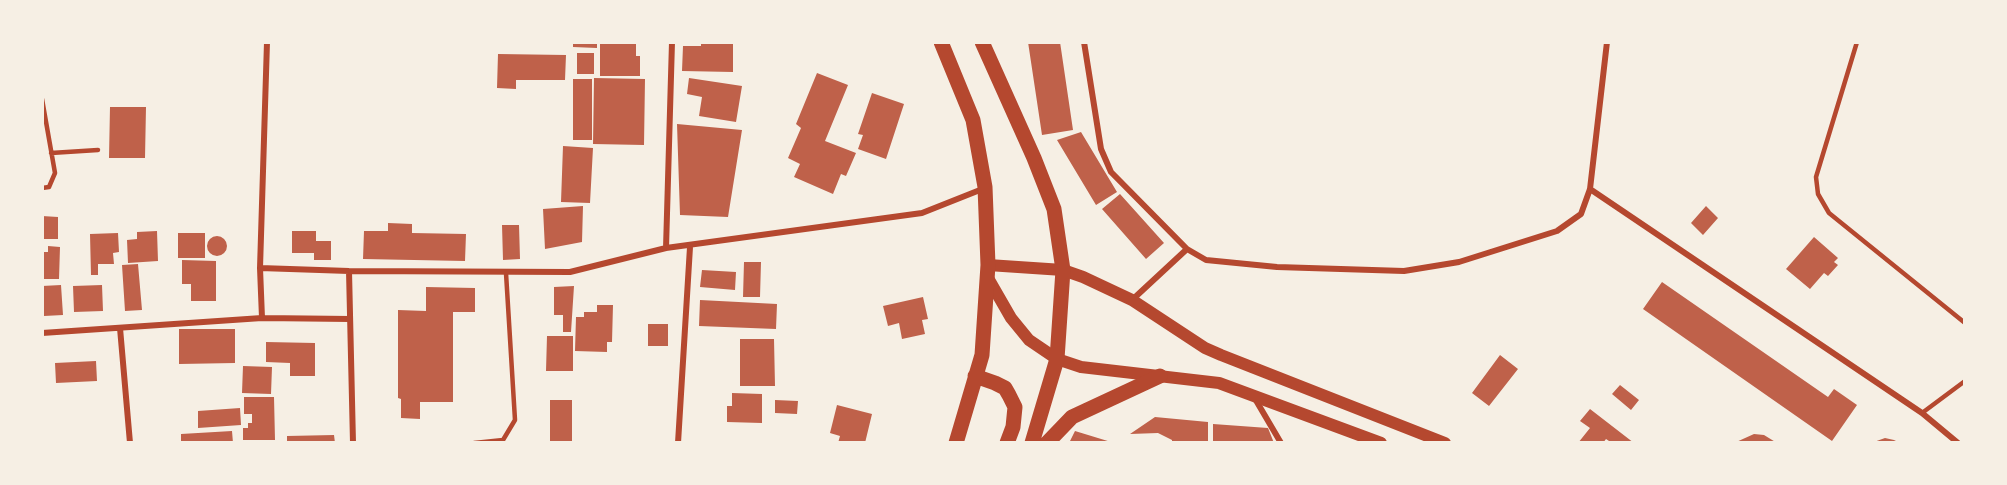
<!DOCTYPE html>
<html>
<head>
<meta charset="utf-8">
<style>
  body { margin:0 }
  #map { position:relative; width:2007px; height:485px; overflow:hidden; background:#f6efe4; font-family:Roboto,sans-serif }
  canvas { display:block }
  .frame { position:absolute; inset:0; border:44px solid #f6efe4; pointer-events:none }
</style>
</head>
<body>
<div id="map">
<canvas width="2007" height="485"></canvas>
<div class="frame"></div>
</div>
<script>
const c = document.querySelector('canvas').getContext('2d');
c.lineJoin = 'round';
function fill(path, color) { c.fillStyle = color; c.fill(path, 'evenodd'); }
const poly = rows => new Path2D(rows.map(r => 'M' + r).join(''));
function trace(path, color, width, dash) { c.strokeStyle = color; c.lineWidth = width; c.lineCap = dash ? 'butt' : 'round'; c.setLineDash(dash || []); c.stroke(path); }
const building = poly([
  [573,42,597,42,597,48,573,47],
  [600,42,636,42,636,56,640,56,640,76,600,76],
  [701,42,733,42,733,72,682,71,683,46,701,46],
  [1028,42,1060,42,1073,130,1042,135],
  [577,53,594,53,594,74,577,74],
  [498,54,566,55,565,80,516,80,516,89,497,88],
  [817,73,848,85,825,141,856,153,846,176,841,174,833,194,794,177,800,164,788,158,801,128,796,124],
  [594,78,645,79,644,145,593,144],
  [689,78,742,86,736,122,699,116,702,97,687,94],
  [573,79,592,79,592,140,573,140],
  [872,93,904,104,886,159,858,149,863,135,858,134],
  [110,107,146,107,145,158,109,158],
  [677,124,742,130,728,217,680,215],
  [1081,132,1117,192,1096,205,1057,140],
  [563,146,593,148,590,203,561,202],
  [1120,194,1164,243,1146,259,1102,209],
  [583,206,582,242,545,249,543,209],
  [1706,206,1718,218,1703,235,1691,223],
  [42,216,58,217,58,239,42,239],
  [388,223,412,224,412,233,466,234,465,261,363,259,364,231,388,231],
  [502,225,519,225,520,259,503,260],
  [157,231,158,261,128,263,127,240,137,239,137,232],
  [292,231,316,231,316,241,331,241,331,260,314,260,314,253,292,253],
  [118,233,119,252,113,253,114,264,98,264,98,275,91,275,90,234],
  [178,233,205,233,205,258,178,258],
  '207 246a10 10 0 1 1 20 0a10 10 0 1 1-20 0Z',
  [1814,237,1838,258,1834,262,1838,265,1828,276,1824,273,1810,289,1786,269],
  [48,246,60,247,59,279,42,279,42,252,48,252],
  [182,260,216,261,216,301,191,301,191,284,182,284],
  [744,262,761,262,760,297,743,297],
  [138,264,142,310,125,311,122,265],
  [702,270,736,272,735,290,700,287],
  [1662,282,1828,397,1834,389,1857,405,1832,441,1643,309],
  [61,285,63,315,44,316,42,286],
  [102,285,103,311,74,312,73,286],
  [574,286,571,332,563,332,563,315,554,315,554,287],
  [426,287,475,288,475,312,453,312,453,402,420,402,420,419,401,418,401,399,398,398,398,310,426,311],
  [923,297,928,319,922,320,925,334,902,339,899,323,888,326,883,306],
  [700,300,777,304,776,329,699,326],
  [597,305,613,305,612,342,607,342,607,352,575,351,576,317,584,317,584,312,597,312],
  [648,324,668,324,668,346,648,346],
  [179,329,235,329,235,363,179,364],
  [547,336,573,336,573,371,546,371],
  [740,339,774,339,775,386,740,386],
  [266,342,315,343,315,376,290,376,290,363,266,362],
  [1500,355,1518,369,1489,406,1472,393],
  [96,361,97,381,56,383,55,363],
  [243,366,272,367,271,394,242,393],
  [1620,385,1639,400,1631,410,1612,394],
  [732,393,762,394,762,423,727,422,727,406,732,406],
  [244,397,274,397,275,440,243,440,243,428,248,428,248,423,252,423,252,414,244,414],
  [550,400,572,400,572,443,550,443],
  [775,400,798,401,797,414,775,413],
  [837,405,872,414,865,443,838,443,840,436,830,433],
  [240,408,241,425,198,428,198,411],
  [1590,409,1634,443,1612,443,1606,439,1603,443,1578,443,1590,428,1580,421],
  [1155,417,1208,422,1208,443,1172,443,1172,440,1158,433,1130,434],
  [1213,424,1268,428,1274,443,1213,443],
  [232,431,233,443,181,443,181,434],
  [1075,431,1111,442,1111,443,1069,443],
  [1754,434,1764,435,1777,443,1734,443],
  [334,435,335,443,287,443,287,436],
  [1885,438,1894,440,1900,443,1871,443]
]);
const service = poly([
  [1857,42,1816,177,1818,194,1829,213,1965,323],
  [42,99,55,173,49,187,42,188],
  [51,153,98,150],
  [1922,413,1965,381],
  [474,443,503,440,515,420,506,273]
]);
const minor = poly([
  [1084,42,1101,149,1111,172,1187,249],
  [1590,189,1922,413,1958,443],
  [666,248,672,42],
  [260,268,349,271,570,272,666,248,922,213,985,188],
  [349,271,353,443],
  [1132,300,1187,249,1206,260,1277,267,1404,271,1459,262,1557,231,1581,214,1590,189,1607,42],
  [262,318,260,268,267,42],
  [120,328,130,443],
  [42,333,262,318,350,319],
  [1254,397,1281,443],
  [678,443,690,247]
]);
const secondary = poly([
  [988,265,1063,270,1083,277,1132,300,1205,348,1221,355,1445,443],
  [988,278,1011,318,1029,340,1057,359,1081,367,1219,383,1381,443]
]);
const primary = poly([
  [941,42,973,120,985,187,988,265,982,355,956,443],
  [982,42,1034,158,1054,209,1063,270,1057,359,1032,443],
  [975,376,995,383,1005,388,1009,395,1015,407,1013,427,1007,443],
  [1047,443,1072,417,1160,376]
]);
fill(building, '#bf614a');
trace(service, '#b5482f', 4.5);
trace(minor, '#b5482f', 6);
trace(secondary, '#b5482f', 12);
trace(primary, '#b5482f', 15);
</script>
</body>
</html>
